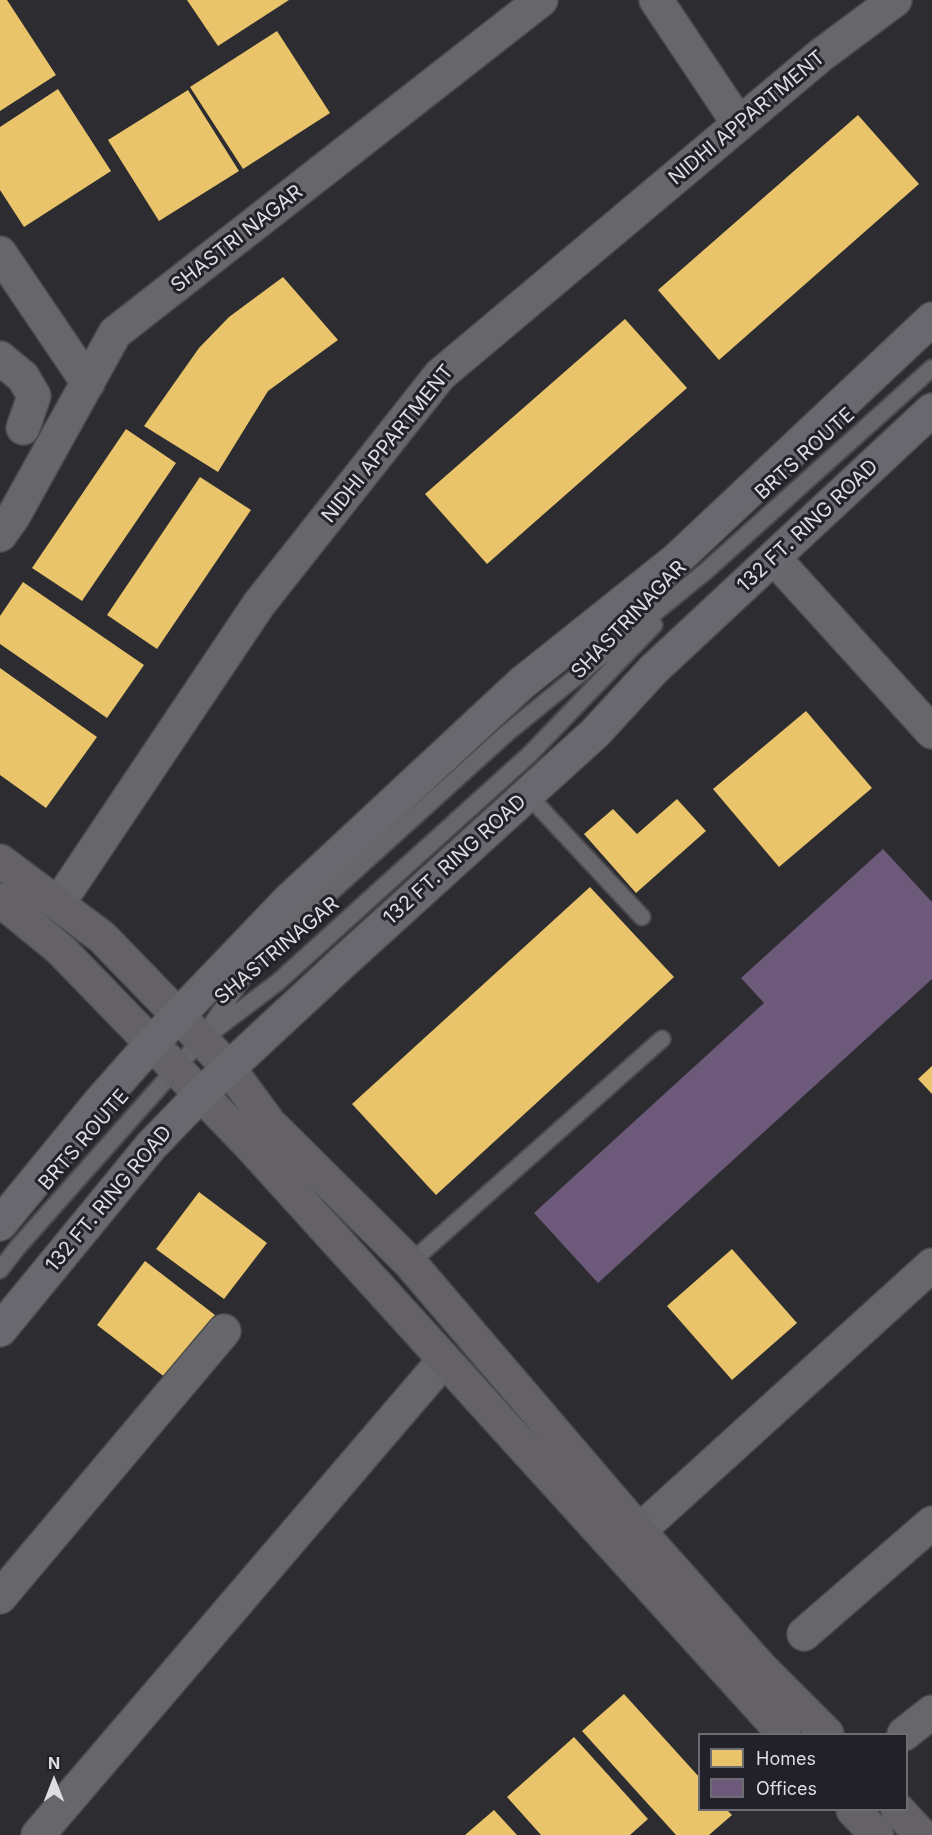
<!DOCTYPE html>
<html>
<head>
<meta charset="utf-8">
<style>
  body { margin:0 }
  #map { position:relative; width:932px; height:1835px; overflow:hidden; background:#2d2c30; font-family:Inter,sans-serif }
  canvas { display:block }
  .legend { position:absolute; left:698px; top:1733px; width:210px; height:78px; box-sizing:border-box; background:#222028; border:2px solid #6d6c72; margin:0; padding:8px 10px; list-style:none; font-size:18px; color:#dedde2 }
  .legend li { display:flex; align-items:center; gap:12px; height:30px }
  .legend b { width:30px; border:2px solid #6d6c72 }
  .north { position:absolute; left:24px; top:1751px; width:60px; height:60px; -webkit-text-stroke:4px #222028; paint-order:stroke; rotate:0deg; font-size:16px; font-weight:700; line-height:24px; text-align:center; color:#dedde2 }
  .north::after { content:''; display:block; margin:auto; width:21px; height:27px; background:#dedde2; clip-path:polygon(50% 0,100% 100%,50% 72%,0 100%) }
</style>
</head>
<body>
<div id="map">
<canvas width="932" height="1835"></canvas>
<ul class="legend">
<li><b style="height:16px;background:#e9c46a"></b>Homes</li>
<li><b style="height:16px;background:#6d597a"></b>Offices</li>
</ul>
<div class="north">N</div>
</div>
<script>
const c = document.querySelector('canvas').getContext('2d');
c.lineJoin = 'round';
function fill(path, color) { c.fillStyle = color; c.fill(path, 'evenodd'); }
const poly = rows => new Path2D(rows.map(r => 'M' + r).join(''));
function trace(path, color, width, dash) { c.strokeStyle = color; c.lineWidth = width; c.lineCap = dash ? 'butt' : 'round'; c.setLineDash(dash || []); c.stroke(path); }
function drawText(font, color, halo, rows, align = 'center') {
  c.font = font + ' Inter,sans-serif'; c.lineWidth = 6; c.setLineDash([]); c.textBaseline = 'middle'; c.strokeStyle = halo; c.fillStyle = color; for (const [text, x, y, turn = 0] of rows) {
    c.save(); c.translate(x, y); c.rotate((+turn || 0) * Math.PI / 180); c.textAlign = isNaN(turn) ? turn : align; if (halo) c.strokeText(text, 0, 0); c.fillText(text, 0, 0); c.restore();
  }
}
const homes = poly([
  [0,0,7,0,56,75,0,111],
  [187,0,289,0,218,46],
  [277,31,330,113,243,169,190,87],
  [58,89,111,171,24,227,0,190,0,127],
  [188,90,239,171,159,221,108,140],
  [858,115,919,184,719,360,658,290],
  [283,277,338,340,268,391,218,472,144,426,199,348,229,317],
  [625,319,687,388,487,564,425,494],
  [126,429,176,463,82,601,32,568],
  [200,477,251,510,157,649,107,615],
  [23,582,144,665,107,718,0,644,0,616],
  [0,668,97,737,46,808,0,775],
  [806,711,872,788,779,867,713,789],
  [677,799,706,831,636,893,584,834,613,809,637,834],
  [590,887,674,977,436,1195,352,1104],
  [932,1066,932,1094,918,1079],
  [199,1192,267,1243,224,1299,156,1249],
  [732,1249,797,1323,732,1380,667,1306],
  [145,1261,215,1315,166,1378,97,1325],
  [624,1694,700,1778,700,1810,727,1810,732,1815,709,1835,676,1835,582,1731],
  [574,1737,648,1819,630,1835,541,1835,507,1797],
  [494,1810,517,1835,465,1835]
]);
const offices = poly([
  [883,849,932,902,932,979,598,1283,534,1213,764,1003,741,978]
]);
const service = poly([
  [527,794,642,917],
  [212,1032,278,982,530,754,654,625],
  [410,1263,662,1039],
  [0,1270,17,1248,201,1040,253,963,507,733,706,571,932,368]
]);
const minor = poly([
  [656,0,739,124],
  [0,253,88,383],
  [0,358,23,377,34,396,23,428],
  [0,535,13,517,115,333,541,0],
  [774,558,932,732],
  [58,904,259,604,440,375,821,55,895,0],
  [639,1531,932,1265],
  [0,1597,224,1331],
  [804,1634,932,1523],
  [904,1734,932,1712],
  [38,1835,444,1360]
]);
const secondary = poly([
  [0,861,102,937,228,1067,269,1123,410,1263,639,1531,762,1669,827,1734],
  [0,900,60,949,247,1142,784,1734],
  [853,1810,877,1835],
  [898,1810,921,1835]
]);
const primary = poly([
  [0,1224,99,1103,152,1043,290,899,522,683,676,560,932,319],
  [0,1330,151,1146,201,1094,342,963,595,733,654,669,932,410]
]);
const streetNames = [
  ["NIDHI APPARTMENT",747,118,-40],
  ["SHASTRI NAGAR",237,239,-38],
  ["NIDHI APPARTMENT",388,444,-51],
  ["BRTS ROUTE",805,454,-42],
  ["132 FT. RING ROAD",808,526,-43],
  ["SHASTRINAGAR",629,620,-46],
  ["132 FT. RING ROAD",455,860,-42],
  ["SHASTRINAGAR",277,951,-40],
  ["BRTS ROUTE",84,1140,-49],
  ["132 FT. RING ROAD",109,1199,-50]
];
fill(homes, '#e9c46a');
fill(offices, '#6d597a');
trace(service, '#4a494c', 20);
trace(minor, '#4a494c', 36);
trace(secondary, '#4a494c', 36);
trace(primary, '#4a494c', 36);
trace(service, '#67666a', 16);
trace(minor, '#67666a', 33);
trace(secondary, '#646267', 33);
trace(primary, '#69686e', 33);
drawText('20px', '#dedde2', '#222028', streetNames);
</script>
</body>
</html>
